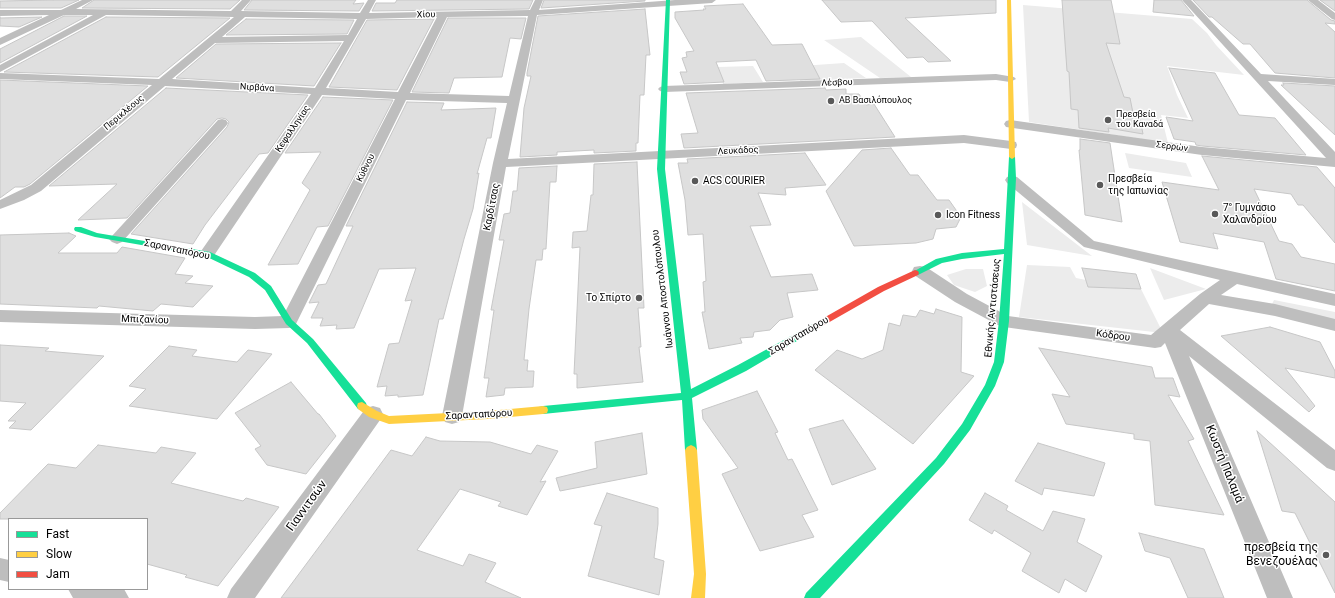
<!DOCTYPE html>
<html>
<head>
<meta charset="utf-8">
<style>
  body { margin:0 }
  #map { position:relative; width:1335px; height:598px; overflow:hidden; background:#fff; font-family:Roboto,sans-serif }
  canvas { display:block }
  .legend { position:absolute; left:8px; top:518px; width:140px; height:72px; box-sizing:border-box; background:#fff; border:1px solid #999; margin:0; padding:5px 7px; list-style:none; font-size:12px; color:#000 }
  .legend li { display:flex; align-items:center; gap:8px; height:20px }
  .legend b { width:20px; border:1px solid #999 }
</style>
</head>
<body>
<div id="map">
<canvas width="1335" height="598"></canvas>
<ul class="legend">
<li><b style="height:5px;background:#16e098"></b>Fast</li>
<li><b style="height:5px;background:#ffcf43"></b>Slow</li>
<li><b style="height:5px;background:#f24e42"></b>Jam</li>
</ul>
</div>
<script>
const c = document.querySelector('canvas').getContext('2d');
c.lineJoin = 'round';
function fill(path, color) { c.fillStyle = color; c.fill(path, 'evenodd'); }
const poly = rows => new Path2D(rows.map(r => 'M' + r).join(''));
function trace(path, color, width, dash) { c.strokeStyle = color; c.lineWidth = width; c.lineCap = dash ? 'butt' : 'round'; c.setLineDash(dash || []); c.stroke(path); }
function drawText(font, color, halo, rows, align = 'center') {
  c.font = font + ' Roboto,sans-serif'; c.lineWidth = 3; c.setLineDash([]); c.textBaseline = 'middle'; c.strokeStyle = halo; c.fillStyle = color; for (const [text, x, y, turn = 0] of rows) {
    c.save(); c.translate(x, y); c.rotate((+turn || 0) * Math.PI / 180); c.textAlign = isNaN(turn) ? turn : align; if (halo) c.strokeText(text, 0, 0); c.fillText(text, 0, 0); c.restore();
  }
}
const green = poly([
  [1023,5,1192,19,1207,33,1216,45,1244,75,1167,66,1177,95,1188,118,1161,115,1168,143,1029,122],
  [861,37,911,77,880,78,824,40],
  [844,63,866,78,800,81,801,66],
  [753,66,763,82,723,84,718,67],
  [1125,153,1186,163,1192,177,1129,168],
  [1022,202,1092,256,1027,245],
  [1027,265,1070,267,1076,278,1086,280,1089,287,1141,289,1163,333,1019,317],
  [1150,268,1206,289,1164,300],
  [966,269,983,269,987,286,975,292,954,285,947,275],
  [1274,300,1335,312,1335,321,1271,306]
]);
const building = poly([
  [53,0,79,0,61,8,0,8,0,1,53,0],
  [94,0,240,0,230,9,82,8,94,0],
  [252,0,356,0,353,4,364,3,359,11,244,10,252,0],
  [397,0,533,0,529,9,372,11,376,3,395,3,397,0],
  [544,0,645,0,645,1,541,8,544,0],
  [822,0,996,0,996,13,905,18,951,61,928,62,923,57,907,58,872,21,841,22,822,0],
  [1062,0,1111,0,1120,44,1106,43,1124,97,1130,98,1133,113,1139,114,1143,134,1108,128,1109,132,1079,128,1078,110,1071,109,1069,72,1067,71,1062,0],
  [1154,0,1181,0,1194,16,1153,12,1154,0],
  [1193,0,1307,0,1331,20,1335,21,1335,24,1325,23,1335,32,1335,78,1275,73,1250,44,1243,44,1212,17,1209,17,1193,0],
  [1320,0,1335,0,1335,11,1320,0],
  [743,4,772,45,802,44,820,79,766,81,756,60,716,62,724,82,684,84,680,72,687,72,682,58,687,57,686,52,694,51,675,18,675,12,704,10,703,9,706,9,704,6,743,4],
  [645,9,650,55,646,55,644,95,640,95,638,143,636,143,636,151,594,153,594,150,557,152,557,155,520,157,524,108,531,76,527,76,527,73,538,16,645,9],
  [64,16,87,16,0,63,0,49,64,16],
  [0,17,0,18,42,17,19,27,0,26,0,17],
  [106,17,230,18,158,77,4,72,106,17],
  [448,18,526,18,521,39,510,38,502,77,454,78,449,93,412,92,448,18],
  [246,19,354,20,347,34,226,35,246,19],
  [434,19,397,90,329,87,367,20,434,19],
  [341,43,314,86,176,78,216,44,341,43],
  [1169,68,1215,73,1239,115,1275,118,1306,155,1202,146,1196,145,1195,142,1174,139,1166,117,1193,121,1169,68],
  [0,80,148,86,30,184,24,187,15,187,0,198,0,80],
  [1283,83,1335,86,1335,135,1281,85,1284,85,1283,83],
  [166,88,308,95,268,153,259,154,205,225,193,244,131,234,227,127,229,122,226,119,222,118,217,119,127,218,78,220,117,184,49,186,166,88],
  [825,88,826,90,846,89,846,94,859,94,866,105,874,104,895,137,684,148,681,134,698,133,686,93,825,88],
  [323,97,393,100,328,226,317,227,298,264,268,265,310,190,302,183,321,152,285,153,323,97],
  [407,102,444,103,441,110,496,108,491,138,487,138,477,174,479,173,473,209,464,239,443,319,439,319,423,395,398,397,398,395,385,396,387,386,377,387,389,344,399,343,412,300,405,301,416,268,379,269,354,328,336,329,337,325,320,326,323,318,311,318,319,302,309,303,318,285,326,284,353,226,346,226,407,102],
  [1080,139,1110,143,1122,222,1085,215,1079,150,1080,150,1080,139],
  [891,148,910,175,918,175,937,200,949,200,961,217,956,227,936,229,933,239,916,243,854,246,826,191,862,150,891,148],
  [805,153,826,185,785,188,786,195,758,193,771,225,750,226,771,277,812,274,818,290,787,293,793,317,780,320,770,330,754,332,753,337,740,338,742,343,709,349,702,312,705,312,703,282,706,281,703,234,688,235,685,200,678,163,688,163,687,159,805,153],
  [1202,156,1317,167,1335,188,1335,243,1303,205,1298,205,1291,194,1254,189,1279,241,1292,244,1301,257,1335,264,1335,291,1276,279,1264,242,1213,233,1218,249,1180,242,1162,182,1219,190,1202,156],
  [637,162,644,308,638,308,641,347,639,347,643,382,577,388,577,374,574,374,580,247,572,248,573,232,587,231,591,195,593,195,594,164,637,162],
  [557,166,556,182,550,182,546,249,543,249,542,260,536,260,529,309,524,360,528,360,527,371,534,371,533,387,505,388,504,395,486,397,489,378,484,378,494,310,491,310,504,240,499,240,504,214,510,213,513,191,517,191,519,168,557,166],
  [69,233,76,236,58,253,117,253,122,247,185,258,175,274,193,276,185,283,213,286,193,307,161,304,153,311,99,306,97,308,0,304,0,235,69,233],
  [1082,268,1136,274,1141,289,1088,287,1082,268],
  [936,309,962,317,961,372,974,376,913,444,815,370,837,350,862,359,883,350,889,323,900,326,903,315,916,317,920,310,934,314,936,309],
  [1270,327,1320,342,1335,371,1335,378,1285,368,1315,406,1309,412,1221,336,1270,327],
  [0,345,49,348,45,351,104,356,31,430,9,428,16,421,8,421,26,403,0,401,0,345],
  [169,346,197,350,192,356,237,362,248,350,272,354,217,419,129,406,146,389,129,386,169,346],
  [1039,348,1152,367,1155,378,1173,378,1180,397,1168,395,1194,439,1188,441,1224,515,1155,505,1150,441,1134,439,1134,434,1066,424,1052,394,1070,397,1039,348],
  [291,382,318,414,319,414,336,436,306,474,267,465,255,449,261,446,235,413,291,382],
  [757,391,778,432,775,433,788,460,792,459,818,510,802,515,814,537,760,551,722,474,738,468,703,419,702,410,757,391],
  [843,420,876,469,832,485,809,429,843,420],
  [1257,431,1335,502,1335,593,1295,513,1282,511,1257,431],
  [642,433,647,474,560,491,556,478,597,468,595,442,642,433],
  [426,437,440,441,490,442,531,454,537,445,558,451,540,482,546,481,527,515,498,506,501,502,460,489,417,550,463,566,469,554,496,563,485,582,521,598,281,598,391,450,412,456,426,437],
  [1038,443,1105,463,1094,496,1044,488,1042,495,1015,481,1038,443],
  [98,445,156,453,161,447,196,453,171,483,243,501,246,498,279,507,218,586,185,577,187,575,147,564,147,519,0,519,0,513,48,464,76,468,98,445],
  [607,493,658,508,658,524,654,558,664,561,659,595,588,576,602,526,594,524,607,493],
  [985,493,1008,506,1006,510,1043,531,1053,511,1085,519,1077,542,1102,556,1086,592,1065,579,1059,593,1022,571,1031,553,994,530,992,534,969,520,985,493],
  [1139,533,1204,549,1224,598,1188,598,1170,558,1145,551,1139,533]
]);
const street = poly([
  [82,0,93,0,76,9,231,11,242,0,251,0,241,11,360,13,368,0,376,0,369,13,530,10,535,0,543,0,539,10,675,0,716,0,712,3,537,15,508,159,964,135,1011,141,1016,142,1017,145,1016,148,1011,149,964,143,506,167,462,416,459,422,452,424,445,422,442,416,493,163,507,103,406,100,295,326,289,328,255,329,0,322,0,310,255,317,283,316,395,99,322,95,213,257,207,259,201,257,199,254,311,94,165,86,41,191,24,200,0,209,0,200,31,185,152,85,0,79,0,73,159,79,234,17,106,15,0,72,0,65,93,15,64,15,0,45,0,38,49,15,0,16,0,10,61,10,82,0],
  [528,16,509,96,410,93,447,17,528,16],
  [245,17,357,19,348,35,222,37,245,17],
  [437,17,398,92,326,88,366,19,437,17],
  [344,41,315,88,172,79,215,43,344,41],
  [1182,0,1191,0,1261,74,1335,79,1335,85,1268,81,1335,152,1335,167,1202,155,1006,127,1004,124,1006,121,1010,120,1202,147,1326,158,1182,0],
  [1308,0,1318,0,1335,13,1335,20,1332,19,1308,0],
  [996,74,1014,77,1016,79,1010,82,996,80,664,92,660,91,658,89,660,87,664,86,996,74],
  [222,119,226,120,228,123,226,126,122,242,117,244,112,242,109,239,112,236,218,120,222,119],
  [1012,176,1017,177,1094,241,1335,294,1335,306,1237,284,1221,295,1275,304,1335,319,1335,331,1275,316,1209,304,1180,330,1335,450,1335,471,1327,468,1189,356,1293,598,1267,598,1165,343,1161,347,1155,348,1004,327,998,325,955,302,914,275,912,271,914,267,920,266,926,267,967,294,1008,316,1151,335,1200,294,1220,280,1084,247,1007,183,1005,180,1007,177,1012,176],
  [373,406,380,408,383,414,380,420,255,598,227,598,231,589,366,408,373,406],
  [0,558,9,560,9,582,0,580,0,558],
  [68,589,124,589,129,598,73,598,68,589]
]);
const fast = poly([
  [666,0,670,0,665,169,691,389,738,365,813,324,819,324,821,326,819,328,746,371,692,398,697,450,695,453,691,455,687,453,685,450,682,400,543,414,539,413,538,410,539,407,543,406,681,393,657,169,666,0],
  [1012,155,1015,157,1016,178,1009,321,1004,362,995,386,970,430,944,464,820,598,804,598,806,593,936,458,962,424,985,385,994,362,999,321,1004,254,962,259,942,263,918,275,912,275,911,273,936,259,962,253,1004,249,1009,157,1012,155],
  [75,227,81,227,97,233,210,252,255,273,271,286,292,320,313,339,366,403,367,406,366,409,362,410,358,409,307,343,286,324,265,290,249,277,205,256,95,237,75,231,74,229,75,227]
]);
const slow = poly([
  [1007,0,1011,0,1015,157,1012,159,1009,157,1007,0],
  [362,402,377,411,389,416,488,411,543,406,547,407,548,410,547,413,543,414,488,419,389,424,369,417,358,409,357,406,358,403,362,402],
  [691,445,695,447,697,450,706,574,705,598,691,598,694,574,685,450,687,447,691,445]
]);
const jam = poly([
  [915,270,918,271,919,273,918,275,884,291,819,328,813,328,811,326,813,324,878,287,915,270]
]);
const markers = [
  [831,101,4,"#595959"],
  [1108,120,4,"#595959"],
  [695,181,4,"#595959"],
  [1100,185,4,"#595959"],
  [1215,214,4,"#595959"],
  [938,215,4,"#595959"],
  [639,298,4,"#595959"],
  [1326,555,4,"#595959"]
];
const farStreetnames = [
  ["Χίου",426,15,-1],
  ["Λέσβου",837,83,-2],
  ["Νιρβάνα",257,88,3],
  ["Περικλέους",124,113,-40],
  ["Κεφαλληνίας",293,129,-56],
  ["Σερρών",1172,147,8],
  ["Λευκάδος",738,151,-3],
  ["Κύθνου",366,168,-64]
];
const farPoinames = [
  ["ΑΒ Βασιλόπουλος",839,101],
  ["Πρεσβεία",1116,115],
  ["του Καναδά",1116,125]
];
const poiNames = [
  ["Πρεσβεία",1108,179],
  ["της Ιαπωνίας",1108,191],
  ["ACS COURIER",703,181],
  ["7° Γυμνάσιο",1223,208],
  ["Χαλανδρίου",1223,220],
  ["Icon Fitness",946,215],
  ["Το Σπίρτο",631,298,"right"]
];
const streetNames = [
  ["Καρδίτσας",492,207,-79],
  ["Σαρανταπόρου",177,250,12],
  ["Ιωάννου Αποστολόπουλου",663,289,-97],
  ["Εθνικής Αντιστάσεως",993,308,-85],
  ["Μπιζανίου",145,320,2],
  ["Σαρανταπόρου",799,336,-30],
  ["Κόδρου",1113,336,8],
  ["Σαρανταπόρου",479,415,-3]
];
const nearStreetnames = [
  ["Κωστή Παλαμά",1224,464,68],
  ["Γιαννιτσών",307,506,-54]
];
const nearPoinames = [
  ["πρεσβεία της",1318,548],
  ["Βενεζουέλας",1318,562]
];
fill(green, '#ececec');
fill(building, '#dfdfdf');
trace(building, '#c7c7c7', 1);
fill(street, '#bebebe');
fill(fast, '#16e098');
fill(slow, '#ffcf43');
fill(jam, '#f24e42');
for (const [x, y, r, color] of markers) { const dot = new Path2D(); dot.arc(x, y, r, 0, 2 * Math.PI); c.fillStyle = color; c.fill(dot); trace(dot, '#fff', 1.5); }
drawText('9px', '#000', '#fff', farStreetnames);
drawText('9px', '#000', '#fff', farPoinames, 'left');
drawText('10px', '#000', '#fff', poiNames, 'left');
drawText('10px', '#000', '#fff', streetNames);
drawText('12px', '#000', '#fff', nearStreetnames);
drawText('12px', '#000', '#fff', nearPoinames, 'right');
</script>
</body>
</html>
